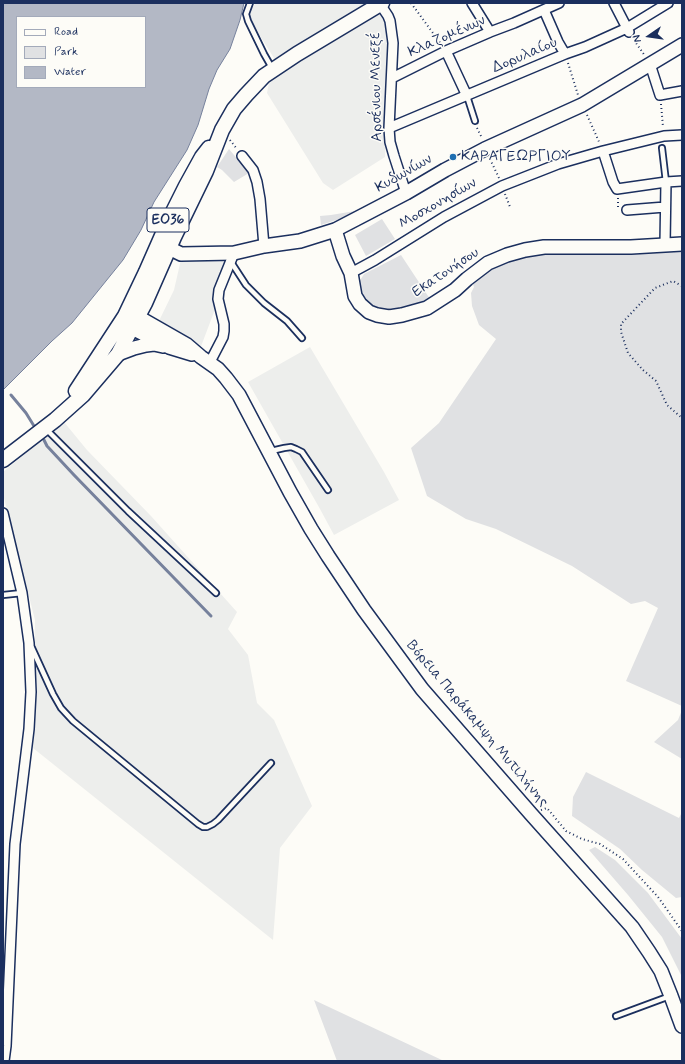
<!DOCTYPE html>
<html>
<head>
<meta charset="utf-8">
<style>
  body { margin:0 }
  #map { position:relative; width:685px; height:1064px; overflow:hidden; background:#fdfcf7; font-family:Mynerve,sans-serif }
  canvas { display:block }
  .frame { position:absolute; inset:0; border:4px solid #1b2f5e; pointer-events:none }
  .legend { position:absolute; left:16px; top:16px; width:130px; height:72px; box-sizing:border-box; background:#fdfcf7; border:1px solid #a3aaba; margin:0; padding:5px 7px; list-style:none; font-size:12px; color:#1b2f5e }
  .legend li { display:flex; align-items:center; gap:8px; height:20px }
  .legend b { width:20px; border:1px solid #a3aaba }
  .north { position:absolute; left:629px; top:16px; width:40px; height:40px; -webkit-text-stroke:3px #fdfcf7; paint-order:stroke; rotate:257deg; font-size:11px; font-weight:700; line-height:16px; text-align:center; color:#1b2f5e }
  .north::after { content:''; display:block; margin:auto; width:14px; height:18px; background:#1b2f5e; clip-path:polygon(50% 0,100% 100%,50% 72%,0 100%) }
</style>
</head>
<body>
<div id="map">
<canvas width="685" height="1064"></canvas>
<div class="frame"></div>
<ul class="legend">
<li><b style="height:5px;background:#fdfcf7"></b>Road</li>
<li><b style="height:11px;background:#e0e1e3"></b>Park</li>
<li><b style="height:11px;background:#b3b8c5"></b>Water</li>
</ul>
<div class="north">N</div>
</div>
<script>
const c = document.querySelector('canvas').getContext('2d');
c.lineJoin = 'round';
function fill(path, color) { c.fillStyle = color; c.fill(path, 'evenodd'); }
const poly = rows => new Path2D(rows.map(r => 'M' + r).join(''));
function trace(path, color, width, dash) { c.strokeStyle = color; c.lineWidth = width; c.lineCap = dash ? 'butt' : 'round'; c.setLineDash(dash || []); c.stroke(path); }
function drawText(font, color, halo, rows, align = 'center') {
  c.font = font + ' Mynerve,sans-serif'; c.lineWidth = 3; c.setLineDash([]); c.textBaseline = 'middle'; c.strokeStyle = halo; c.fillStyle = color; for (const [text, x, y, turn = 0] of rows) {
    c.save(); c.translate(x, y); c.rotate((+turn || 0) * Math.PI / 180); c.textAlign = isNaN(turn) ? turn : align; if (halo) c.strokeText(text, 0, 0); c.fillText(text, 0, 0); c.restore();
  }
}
const built = poly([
  [256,3,376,3,384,18,388,53,385,157,333,190,323,183,267,93,274,58,246,14],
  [182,255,227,259,217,287,214,312,200,349,158,323,174,290],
  [310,347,384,472,399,500,334,535,320,509,248,382],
  [64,422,87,450,151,516,237,612,228,629,248,655,257,703,274,720,312,806,280,848,273,940,33,748,35,620,3,494,3,472]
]);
const green = poly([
  [229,149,249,173,234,182,222,170,217,167],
  [367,209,367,210,321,225,320,216,331,215],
  [382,219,395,239,366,256,355,235],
  [682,252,682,706,626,681,658,608,645,601,631,604,572,566,496,529,466,519,427,496,411,448,439,423,496,339,479,325,472,306,471,293,474,287,472,281,493,266,516,258,541,253],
  [401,255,430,299,385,312,367,307,356,287,364,274],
  [682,710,682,759,654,742,678,720],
  [586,772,679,818,682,812,682,897,676,898,642,870,620,849,572,816,573,797],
  [595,847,615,860,648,893,682,939,682,977,662,937,628,895,589,850],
  [314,1000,444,1061,337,1061]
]);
const water = poly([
  [3,3,244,3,240,20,230,49,217,70,209,89,198,125,187,150,154,202,141,230,123,260,72,323,52,341,3,390,3,3],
  [17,17,145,17,145,87,17,87,17,17]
]);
const stream = poly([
  [11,395,26,413,34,426],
  [44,440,47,446,74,475,211,616]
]);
const path = poly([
  [411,3,441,44],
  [634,40,645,56],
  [568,63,578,95],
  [661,104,663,127],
  [587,115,600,144],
  [477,128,482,138],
  [230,140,237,149],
  [490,159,499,178],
  [505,194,510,207],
  [618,198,618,208],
  [682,286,673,281,655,288,621,324,621,332,628,353,643,370,656,381,667,405,682,418],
  [541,810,547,808,566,831,582,839,600,844,623,859,658,897,682,931]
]);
const lane = poly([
  [250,3,246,14,248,21,264,54,272,68],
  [467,96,475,121],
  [662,148,666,182],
  [231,262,246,285,264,303,287,321,302,338],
  [46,429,128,511,216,593],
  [271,451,284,448,291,447,296,449,302,452,328,490],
  [3,595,22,593],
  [32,648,53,694,61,708,73,721,198,824,203,827,207,827,213,824,218,820,271,763],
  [616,1016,670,996]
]);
const street = poly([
  [472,3,490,32],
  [614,3,629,32],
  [380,4,388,16,390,21,393,43,389,128,390,142,394,156,406,193],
  [544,10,558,42,565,54],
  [446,51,467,96],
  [650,64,660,95,682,91],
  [392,78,446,51,490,32,514,23,559,3],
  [389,128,565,54,585,47,627,28,668,3],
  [603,151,613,182,617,189,666,182,682,181],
  [242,156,253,170,257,182,260,199,264,246],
  [627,210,665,207],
  [665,244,666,182],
  [351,273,375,260,444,217,502,186,558,164,603,151,664,136,682,135],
  [210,362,223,337,224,331,224,324,218,299,219,290,234,253],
  [3,513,22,593,29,643,31,692,29,729,15,844,6,1046,4,1061]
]);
const secondary = poly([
  [335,230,343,256,351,273,355,296,360,304,369,312,377,315,389,317,402,315,427,308,455,290,467,279,488,263,507,255,525,250,544,247,631,247,682,244],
  [169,248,181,254,234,253,264,246,300,241,335,230,406,193,445,170,485,149,582,105,682,45],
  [127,316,138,317,187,345,201,357,218,369,226,378,239,395,290,492,311,529,328,556,364,610,422,689,531,814,632,927,649,952,661,971,671,996,682,1026],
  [126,319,132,328,169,347,192,354],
  [118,354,134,348,146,345,154,344,163,346]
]);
const primary = poly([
  [76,391,125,316,146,272,168,222,186,186,202,157,209,148],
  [3,460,55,420,83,395,118,354,145,303,174,237,206,171,222,130,234,109,246,95,264,76,297,54,382,3]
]);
const markers = [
  [453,157,4,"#1f6fb2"]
];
const shields = [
  [168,220,42]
];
const shieldNames = [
  ["ΕΟ36",168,220]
];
const streetNames = [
  ["Κλαζομένων",447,37,-24],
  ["Δορυλαίου",525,56,-23],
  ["Αρσένιου Μενεξέ",377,87,-91],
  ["Κυδωνίων",404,174,-30],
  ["Μοσχονησίων",438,204,-30],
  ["Εκατονήσου",446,273,-34],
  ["Βόρεια Παράκαμψη Μυτιλήνης",477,724,50]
];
const poiNames = [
  ["ΚΑΡΑΓΕΩΡΓΙΟΥ",461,157]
];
fill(built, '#edeeec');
fill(green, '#e0e1e3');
fill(water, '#b3b8c5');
trace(water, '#76819c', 1);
trace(stream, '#76819c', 3);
trace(lane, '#1b2f5e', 8);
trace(street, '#1b2f5e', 12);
trace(secondary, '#1b2f5e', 16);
trace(primary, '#1b2f5e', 17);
trace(path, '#1b2f5e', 2, [1, 3]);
trace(lane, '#fdfcf7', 4.5);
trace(street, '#fdfcf7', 9);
trace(secondary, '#fdfcf7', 13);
trace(primary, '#fdfcf7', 14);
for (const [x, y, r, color] of markers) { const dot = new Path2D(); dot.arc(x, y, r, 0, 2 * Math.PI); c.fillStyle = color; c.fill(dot); trace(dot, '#fdfcf7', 1.5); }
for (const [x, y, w] of shields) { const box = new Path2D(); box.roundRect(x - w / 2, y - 12, w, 24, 3); c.fillStyle = '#fdfcf7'; c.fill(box); trace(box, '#1b2f5e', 1); }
drawText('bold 14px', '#1b2f5e', null, shieldNames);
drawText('15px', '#1b2f5e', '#fdfcf7', streetNames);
drawText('15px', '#1b2f5e', '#fdfcf7', poiNames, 'left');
</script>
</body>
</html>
